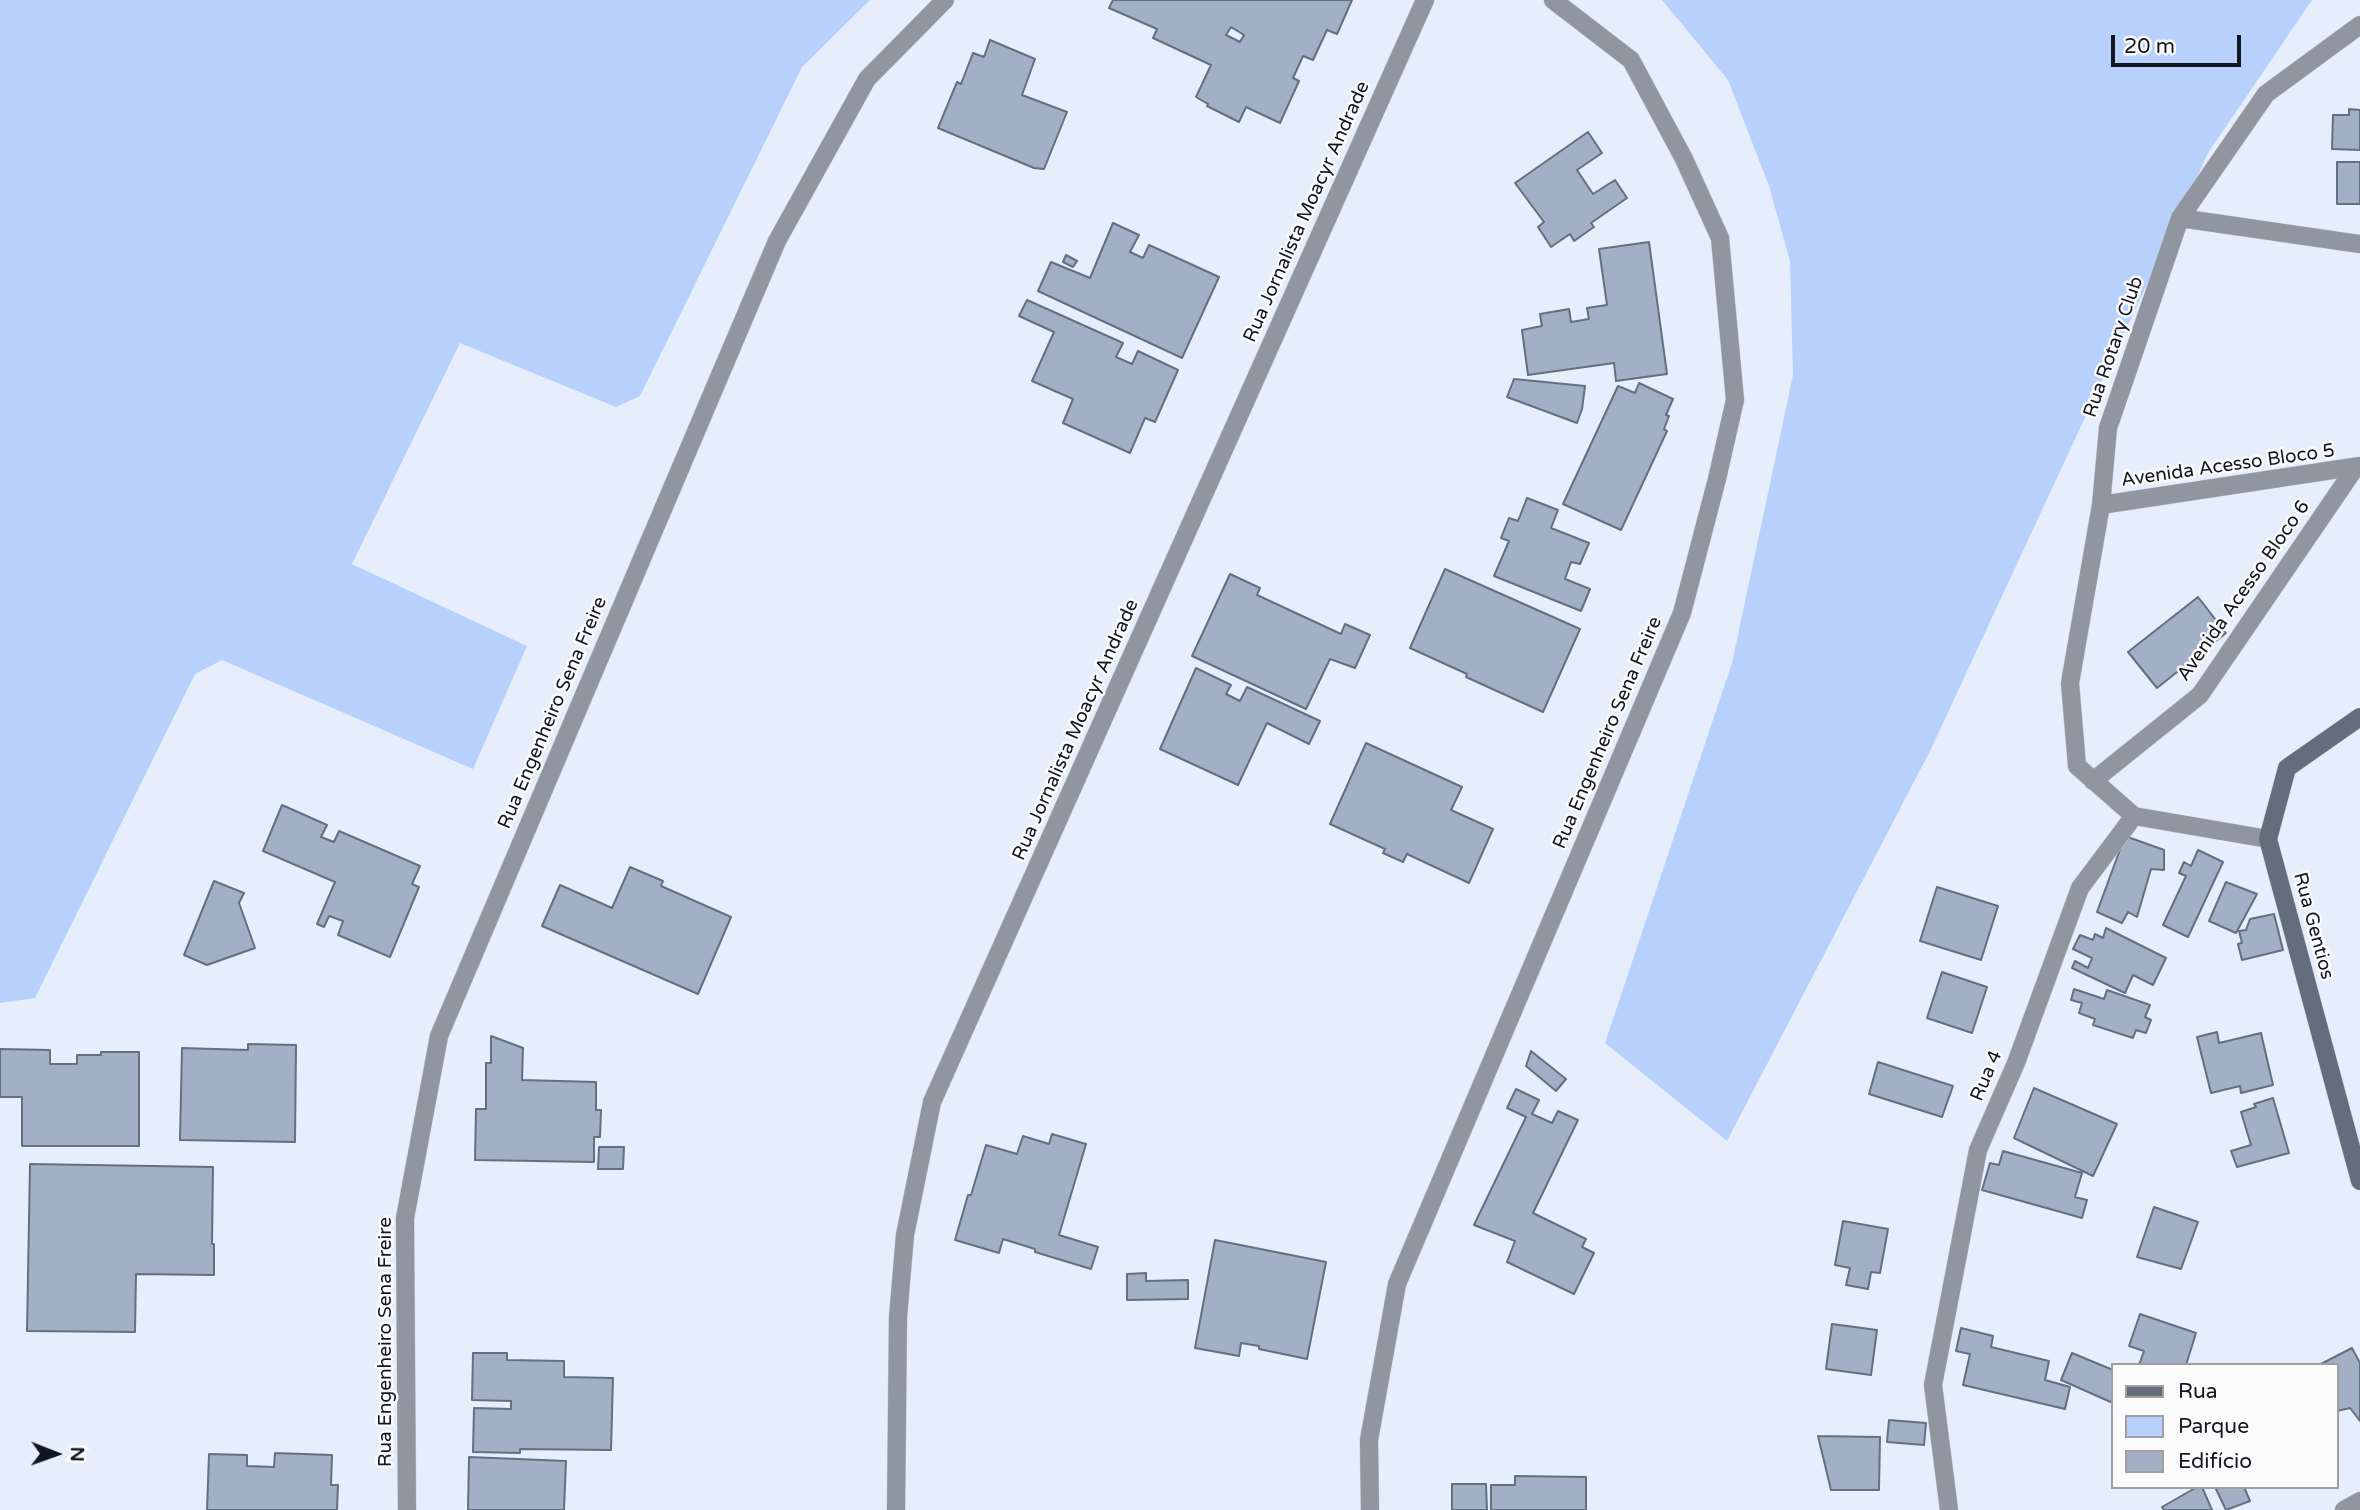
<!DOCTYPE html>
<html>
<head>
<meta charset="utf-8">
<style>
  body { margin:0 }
  #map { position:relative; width:2360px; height:1510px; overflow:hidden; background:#e6eefc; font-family:"Varela Round",sans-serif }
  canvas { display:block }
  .legend { position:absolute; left:2111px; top:1363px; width:228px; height:126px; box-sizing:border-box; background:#fbfbfb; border:2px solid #9e9fa3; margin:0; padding:9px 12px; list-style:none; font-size:21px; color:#12161e }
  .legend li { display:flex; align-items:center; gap:14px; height:35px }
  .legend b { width:35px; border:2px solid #9e9fa3 }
  .north { position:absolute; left:21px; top:1419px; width:70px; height:70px; -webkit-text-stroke:5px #fbfbfb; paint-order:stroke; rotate:91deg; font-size:19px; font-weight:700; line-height:28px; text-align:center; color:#12161e }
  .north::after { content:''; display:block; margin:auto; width:24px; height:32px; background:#12161e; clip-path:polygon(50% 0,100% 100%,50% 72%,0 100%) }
  .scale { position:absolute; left:2111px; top:35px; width:130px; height:32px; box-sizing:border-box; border:4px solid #12161e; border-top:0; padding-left:9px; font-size:21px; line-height:24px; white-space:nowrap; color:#12161e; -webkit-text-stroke:5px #fbfbfb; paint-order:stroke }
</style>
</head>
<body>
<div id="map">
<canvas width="2360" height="1510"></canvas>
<ul class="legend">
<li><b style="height:9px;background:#646d7a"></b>Rua</li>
<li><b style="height:19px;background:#b7d1fc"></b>Parque</li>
<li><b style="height:19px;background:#a2afc4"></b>Edifício</li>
</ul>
<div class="north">N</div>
<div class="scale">20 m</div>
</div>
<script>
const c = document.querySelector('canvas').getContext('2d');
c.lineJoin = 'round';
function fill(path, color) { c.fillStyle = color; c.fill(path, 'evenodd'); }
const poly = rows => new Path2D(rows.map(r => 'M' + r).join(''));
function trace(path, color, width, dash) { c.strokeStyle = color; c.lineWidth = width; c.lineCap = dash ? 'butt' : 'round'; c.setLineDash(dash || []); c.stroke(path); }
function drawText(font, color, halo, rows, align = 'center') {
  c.font = font + ' "Varela Round",sans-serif'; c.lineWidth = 5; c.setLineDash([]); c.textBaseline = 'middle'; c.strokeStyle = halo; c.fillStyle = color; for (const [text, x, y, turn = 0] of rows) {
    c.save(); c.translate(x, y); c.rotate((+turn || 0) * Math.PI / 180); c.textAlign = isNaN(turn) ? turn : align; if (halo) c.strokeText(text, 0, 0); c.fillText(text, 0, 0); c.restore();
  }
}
const green = poly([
  [0,0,870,0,802,67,640,396,616,407,460,343,352,564,527,646,473,769,222,660,195,674,35,998,0,1003],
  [1662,0,2312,0,2208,153,1930,751,1727,1141,1605,1043,1732,663,1793,375,1790,261,1769,186,1728,80]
]);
const building = poly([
  [1113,0,1352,0,1337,34,1327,30,1313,60,1303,56,1293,78,1299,81,1280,123,1246,107,1239,122,1207,106,1208,104,1196,97,1211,65,1153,38,1157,29,1109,8,1113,0],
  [1231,27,1244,35,1240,42,1226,35,1231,27],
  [990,40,1035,59,1022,95,1067,112,1044,169,1034,168,938,128,957,82,961,84,973,53,984,57,990,40],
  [2349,109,2360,110,2360,150,2332,149,2333,115,2349,115,2349,109],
  [1588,132,1602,153,1577,170,1593,194,1615,180,1627,198,1591,223,1594,227,1574,241,1570,234,1551,247,1538,227,1544,222,1515,183,1588,132],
  [2337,162,2360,162,2360,204,2337,204,2337,162],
  [1113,223,1139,235,1130,252,1143,258,1149,245,1219,277,1182,358,1038,291,1051,262,1090,278,1113,223],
  [1649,242,1667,374,1616,381,1614,363,1528,375,1522,330,1542,326,1540,314,1569,309,1571,322,1589,319,1587,308,1607,305,1599,249,1649,242],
  [1066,255,1077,261,1073,267,1063,262,1066,255],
  [1027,300,1123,343,1116,357,1132,364,1138,351,1178,370,1155,422,1145,418,1130,453,1063,423,1073,399,1032,381,1054,332,1019,316,1027,300],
  [1514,379,1585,386,1582,409,1577,423,1507,397,1514,379],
  [1639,383,1673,399,1666,415,1669,416,1664,429,1667,431,1621,530,1563,504,1618,386,1635,393,1639,383],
  [1527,498,1558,510,1551,528,1589,543,1580,564,1571,562,1565,579,1590,589,1581,611,1494,576,1509,541,1501,538,1509,518,1518,521,1527,498],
  [1445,569,1580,629,1543,712,1466,677,1467,674,1410,648,1445,569],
  [1230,574,1260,588,1257,595,1341,634,1345,624,1370,635,1355,668,1330,659,1306,709,1192,656,1230,574],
  [2198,597,2226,633,2157,688,2128,652,2198,597],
  [1196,668,1231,685,1226,694,1240,701,1247,687,1320,721,1309,744,1267,723,1238,785,1160,749,1196,668],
  [1366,743,1462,787,1451,810,1493,829,1469,883,1407,854,1403,862,1383,853,1385,849,1330,824,1366,743],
  [282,805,327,825,321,837,334,842,339,831,420,866,412,884,419,887,390,957,338,935,343,921,329,916,324,927,317,924,335,882,263,851,282,805],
  [2125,836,2164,850,2164,870,2151,869,2137,917,2128,912,2122,923,2097,912,2125,836],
  [2198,850,2223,862,2188,937,2163,925,2186,876,2179,873,2184,862,2191,866,2198,850],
  [630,867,663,881,661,886,731,917,698,994,542,926,560,885,612,908,630,867],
  [214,881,244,893,239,903,255,948,207,965,184,955,214,881],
  [2226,882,2257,894,2236,933,2209,921,2226,882],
  [1937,887,1998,906,1981,960,1920,941,1937,887],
  [2274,914,2283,950,2242,960,2238,944,2242,943,2239,931,2246,930,2250,919,2274,914],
  [2106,928,2166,958,2153,985,2133,975,2125,993,2072,968,2075,961,2088,968,2092,958,2073,949,2080,935,2093,940,2095,934,2103,938,2106,928],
  [1942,972,1987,987,1972,1033,1927,1018,1942,972],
  [2074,989,2104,999,2107,990,2150,1005,2145,1017,2151,1020,2146,1033,2136,1030,2133,1038,2093,1025,2095,1019,2079,1013,2082,1003,2071,1000,2074,989],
  [2217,1032,2219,1043,2261,1033,2273,1085,2241,1093,2240,1086,2211,1093,2197,1037,2217,1032],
  [491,1036,523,1048,522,1080,596,1082,596,1110,601,1110,600,1137,594,1137,594,1162,475,1160,476,1109,486,1109,486,1063,491,1063,491,1036],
  [248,1044,296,1045,295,1142,180,1140,182,1048,248,1050,248,1044],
  [0,1049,50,1050,50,1064,77,1064,77,1055,101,1055,101,1052,139,1052,139,1146,22,1146,22,1097,0,1097,0,1049],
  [1531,1051,1566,1079,1556,1091,1526,1066,1531,1051],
  [1878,1062,1953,1086,1942,1117,1869,1094,1878,1062],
  [2034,1088,2117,1124,2093,1176,2014,1138,2034,1088],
  [1516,1089,1539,1100,1532,1114,1552,1123,1558,1111,1578,1120,1533,1213,1586,1239,1582,1247,1594,1253,1574,1294,1507,1262,1515,1241,1474,1225,1526,1117,1507,1108,1516,1089],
  [2273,1098,2289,1153,2237,1167,2231,1151,2251,1145,2241,1112,2256,1107,2254,1104,2273,1098],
  [1052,1134,1086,1144,1059,1235,1098,1247,1091,1269,1035,1252,1035,1249,1003,1239,999,1253,955,1240,968,1195,971,1195,986,1145,1017,1154,1023,1136,1049,1144,1052,1134],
  [599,1147,624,1147,623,1169,598,1169,599,1147],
  [2003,1151,2082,1173,2075,1197,2087,1200,2082,1218,1982,1190,1990,1163,1999,1165,2003,1151],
  [30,1164,213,1167,212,1244,214,1244,214,1275,136,1274,135,1332,27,1331,30,1164],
  [2154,1207,2198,1222,2181,1269,2137,1257,2154,1207],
  [1843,1221,1888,1229,1880,1273,1871,1272,1868,1289,1846,1285,1850,1268,1835,1265,1843,1221],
  [1215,1240,1326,1262,1307,1359,1259,1349,1259,1346,1241,1343,1239,1356,1195,1348,1215,1240],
  [1146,1273,1146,1281,1188,1280,1188,1299,1127,1300,1127,1274,1146,1273],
  [2140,1314,2196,1333,2186,1365,2139,1365,2144,1351,2129,1346,2140,1314],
  [1832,1324,1877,1330,1871,1375,1826,1369,1832,1324],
  [1961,1328,1993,1336,1991,1347,2049,1361,2045,1380,2070,1387,2065,1409,1963,1385,1970,1354,1956,1351,1961,1328],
  [2352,1348,2360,1363,2360,1421,2350,1408,2337,1411,2337,1365,2319,1365,2352,1348],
  [473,1353,507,1353,507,1360,564,1361,564,1377,613,1378,611,1450,520,1449,520,1453,473,1452,474,1408,511,1409,511,1401,472,1400,473,1353],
  [2072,1353,2113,1370,2113,1403,2061,1380,2072,1353],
  [1889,1420,1926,1423,1924,1445,1887,1442,1889,1420],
  [1818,1436,1880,1437,1879,1490,1831,1490,1818,1436],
  [275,1453,332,1455,331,1485,338,1485,337,1510,207,1510,209,1454,247,1455,247,1466,274,1467,275,1453],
  [469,1457,566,1461,564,1510,468,1510,469,1457],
  [1515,1476,1586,1477,1586,1510,1491,1510,1491,1485,1515,1485,1515,1476],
  [1452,1484,1486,1484,1487,1510,1452,1510,1452,1484],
  [2197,1487,2202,1487,2212,1510,2164,1510,2162,1507,2197,1487],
  [2215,1487,2244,1487,2250,1501,2226,1510,2215,1487]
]);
const street = poly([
  [2180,218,2360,244],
  [2101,505,2360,466],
  [2093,781,2200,695,2355,468],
  [2134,816,2077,766,2070,683,2101,505,2108,428,2180,218,2266,94,2360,25],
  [407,1510,405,1218,439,1036,777,241,867,79,945,0],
  [896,1510,898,1317,905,1235,932,1102,1425,0],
  [1370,1510,1369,1440,1397,1284,1682,613,1717,479,1735,400,1720,238,1684,159,1631,60,1553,0],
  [1949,1510,1933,1385,1978,1150,2016,1063,2080,888,2134,816,2268,839],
  [2344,1510,2360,1501]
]);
const secondary = poly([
  [2360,717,2287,768,2268,839,2360,1181]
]);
const streetNames = [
  ["Rua Jornalista Moacyr Andrade",1307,212,-66],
  ["Rua Rotary Club",2114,347,-71],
  ["Avenida Acesso Bloco 5",2228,466,-8],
  ["Avenida Acesso Bloco 6",2244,591,-55],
  ["Rua Engenheiro Sena Freire",553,713,-67],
  ["Rua Jornalista Moacyr Andrade",1076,730,-66],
  ["Rua Engenheiro Sena Freire",1608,733,-67],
  ["Rua Gentios",2313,926,75],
  ["Rua 4",1987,1076,-67],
  ["Rua Engenheiro Sena Freire",386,1342,-90]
];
fill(green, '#b7d1fc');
fill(building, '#a2afc4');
trace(building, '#636f83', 2);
trace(street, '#c4cbd8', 19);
trace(secondary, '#c4cbd8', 19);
trace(street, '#90969f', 18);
trace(secondary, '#646d7a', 18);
drawText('19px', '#12161e', '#fbfbfb', streetNames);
</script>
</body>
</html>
